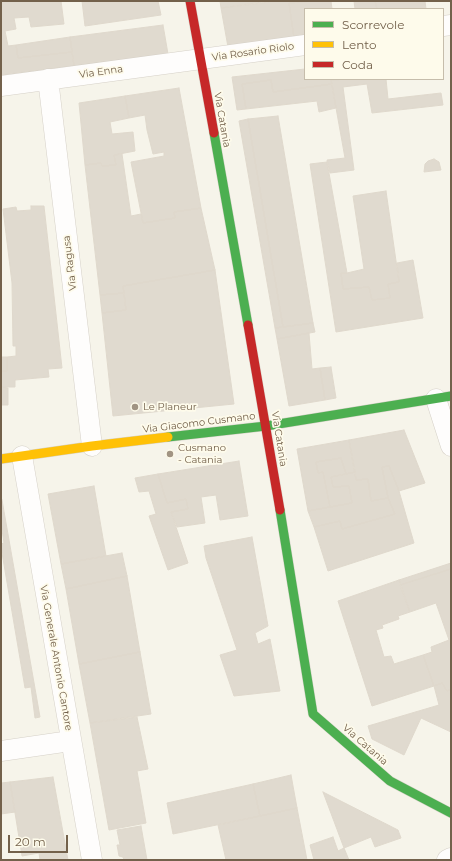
<!DOCTYPE html>
<html>
<head>
<meta charset="utf-8">
<style>
  body { margin:0 }
  #map { position:relative; width:452px; height:861px; overflow:hidden; background:#f6f4ea; font-family:Montserrat,sans-serif }
  canvas { display:block }
  .frame { position:absolute; inset:0; border:2px solid #73614b; pointer-events:none }
  .legend { position:absolute; left:304px; top:8px; width:140px; height:72px; box-sizing:border-box; background:#fefbeb; border:1px solid #c6bdab; margin:0; padding:5px 7px; list-style:none; font-size:12px; color:#73614b }
  .legend li { display:flex; align-items:center; gap:8px; height:20px }
  .legend b { width:20px; border:1px solid #c6bdab }
  .scale { position:absolute; left:8px; top:835px; width:60px; height:18px; box-sizing:border-box; border:2px solid #73614b; border-top:0; padding-left:5px; font-size:12px; line-height:14px; white-space:nowrap; color:#73614b; -webkit-text-stroke:3px #fefbeb; paint-order:stroke }
</style>
</head>
<body>
<div id="map">
<canvas width="452" height="861"></canvas>
<div class="frame"></div>
<ul class="legend">
<li><b style="height:5px;background:#4caf50"></b>Scorrevole</li>
<li><b style="height:5px;background:#ffc107"></b>Lento</li>
<li><b style="height:5px;background:#c62828"></b>Coda</li>
</ul>
<div class="scale">20 m</div>
</div>
<script>
const c = document.querySelector('canvas').getContext('2d');
c.lineJoin = 'round';
function fill(path, color) { c.fillStyle = color; c.fill(path, 'evenodd'); }
const poly = rows => new Path2D(rows.map(r => 'M' + r).join(''));
function trace(path, color, width, dash) { c.strokeStyle = color; c.lineWidth = width; c.lineCap = dash ? 'butt' : 'round'; c.setLineDash(dash || []); c.stroke(path); }
function drawText(font, color, halo, rows, align = 'center') {
  c.font = font + ' Montserrat,sans-serif'; c.lineWidth = 3.5; c.setLineDash([]); c.textBaseline = 'middle'; c.strokeStyle = halo; c.fillStyle = color; for (const [text, x, y, turn = 0] of rows) {
    c.save(); c.translate(x, y); c.rotate((+turn || 0) * Math.PI / 180); c.textAlign = isNaN(turn) ? turn : align; if (halo) c.strokeText(text, 0, 0); c.fillText(text, 0, 0); c.restore();
  }
}
const building = poly([
  [1,1,61,1,64,24,31,27,29,17,14,18,16,29,5,31,8,46,16,45,18,58,72,52,74,66,1,75,1,1],
  [82,1,158,1,161,15,85,26,82,1],
  [220,1,269,1,269,2,221,8,220,1],
  [269,1,313,1,289,3,294,38,228,47,221,8,269,1],
  [313,1,331,1,332,9,305,9,305,37,294,38,289,3,313,1],
  [354,1,375,1,377,9,355,9,354,1],
  [375,1,425,1,426,9,377,9,375,1],
  [163,25,168,54,74,66,70,37,163,25],
  [70,37,72,52,18,58,16,45,70,37],
  [305,69,305,79,331,79,332,84,273,92,271,80,242,84,246,109,237,110,232,77,305,69],
  [347,79,386,79,388,99,441,93,443,105,372,113,367,84,343,87,354,170,330,173,327,160,345,158,331,80,347,79],
  [271,80,273,92,332,84,336,108,319,112,317,101,246,109,242,84,271,80],
  [179,88,201,208,174,212,175,218,143,223,131,162,164,156,164,152,153,154,147,130,145,115,129,118,125,96,179,88],
  [125,96,129,118,110,122,112,134,133,132,135,151,114,155,116,165,102,166,101,163,85,165,79,103,125,96],
  [278,116,313,323,283,327,248,119,278,116],
  [248,119,283,327,275,328,239,121,248,119],
  [122,154,131,216,141,214,143,223,175,218,174,212,201,208,215,270,123,286,124,293,100,295,85,165,101,163,102,166,116,165,114,155,122,154],
  [434,159,439,162,441,170,424,172,425,164,428,161,434,159],
  [327,162,347,273,341,273,343,289,369,287,372,300,390,298,388,284,399,282,397,263,413,260,423,318,336,332,310,164,327,162],
  [386,191,399,282,388,284,390,298,372,300,369,287,343,289,341,273,347,273,364,269,353,196,386,191],
  [31,206,44,206,62,368,48,369,49,377,15,380,15,387,1,387,1,371,7,371,7,357,16,356,16,346,13,346,12,283,3,209,16,207,17,211,31,210,31,206],
  [215,270,234,404,113,416,102,313,126,310,123,286,215,270],
  [124,293,126,310,102,313,100,295,124,293],
  [313,323,315,332,277,339,275,328,313,323],
  [309,333,312,369,320,368,325,400,289,406,277,339,309,333],
  [1,357,7,357,7,371,1,371,1,357],
  [331,367,336,398,325,400,320,368,331,367],
  [1,387,8,388,8,405,1,405,1,387],
  [404,430,425,483,399,491,389,466,382,467,388,498,371,501,368,479,356,480,349,440,404,430],
  [349,440,355,472,346,474,341,458,316,462,318,473,323,472,330,507,308,511,297,449,349,440],
  [341,458,346,474,331,477,333,487,349,486,352,503,330,507,323,472,318,473,316,462,341,458],
  [239,461,248,516,220,520,216,495,201,497,205,523,177,527,171,512,188,509,186,499,167,503,158,474,239,461],
  [389,466,399,491,414,543,328,571,314,527,340,521,342,529,395,514,388,498,382,467,389,466],
  [355,472,356,480,368,479,371,501,388,498,395,514,342,529,340,521,314,527,308,511,352,503,349,486,333,487,331,477,355,472],
  [158,474,167,503,186,499,188,509,171,512,188,563,168,570,149,516,156,514,149,491,139,492,135,478,158,474],
  [94,486,106,556,61,564,48,494,94,486],
  [2,500,40,717,35,718,31,687,25,688,1,547,1,544,4,543,1,523,1,501,2,500],
  [252,537,268,626,255,633,258,644,270,639,280,691,234,696,220,655,237,650,206,558,204,546,252,537],
  [122,553,127,576,66,589,61,564,122,553],
  [451,563,451,569,400,585,399,580,451,563],
  [451,569,451,689,447,691,442,683,434,686,423,655,432,652,431,647,449,640,436,603,410,612,400,585,451,569],
  [127,576,140,652,79,664,66,589,127,576],
  [399,580,410,612,398,616,399,619,382,625,383,628,376,630,384,657,391,656,394,664,423,655,434,686,372,706,338,601,399,580],
  [140,652,151,714,90,723,79,664,140,652],
  [442,683,447,691,451,689,451,732,421,718,404,755,372,739,368,726,439,705,434,686,442,683],
  [137,717,148,769,137,771,146,823,109,830,90,723,137,717],
  [291,775,297,808,260,816,253,784,291,775],
  [53,777,68,860,40,860,39,853,22,856,10,782,53,777],
  [10,782,15,812,1,814,1,783,10,782],
  [253,784,260,816,173,834,167,803,253,784],
  [323,792,398,830,401,838,375,847,371,837,344,848,323,792],
  [297,808,307,860,226,860,218,825,297,808],
  [141,826,147,860,124,860,123,857,119,856,117,845,120,845,117,830,141,826],
  [333,837,338,851,344,848,349,860,314,860,310,845,333,837]
]);
const street = poly([
  [443,26,451,25],
  [48,79,92,446],
  [1,86,305,45],
  [436,399,451,446],
  [22,456,92,860],
  [1,751,70,741],
  [447,860,451,858]
]);
const fast = poly([
  [214,133,248,325],
  [168,437,266,426,451,396],
  [280,510,313,714,390,781,451,813]
]);
const slow = poly([
  [1,459,92,446,168,437]
]);
const jam = poly([
  [190,1,214,133],
  [248,325,280,510]
]);
const markers = [
  [135,407,4,"#a19483"],
  [170,454,4,"#a19483"]
];
const streetNames = [
  ["Via Rosario Riolo",253,52,-8],
  ["Via Enna",101,72,-8],
  ["Via Catania",222,120,80],
  ["Via Ragusa",70,263,-97],
  ["Via Giacomo Cusmano",199,423,-7],
  ["Via Catania",279,439,81],
  ["Via Generale Antonio Cantore",56,658,80],
  ["Via Catania",365,745,41]
];
const poiNames = [
  ["Le Planeur",143,407],
  ["Cusmano",178,448],
  ["- Catania",178,460]
];
fill(building, '#e0dacf');
trace(building, '#dfd8cc', 1);
trace(street, '#d5d0c7', 21);
trace(fast, '#d6d1c8', 10);
trace(slow, '#d6d1c8', 10);
trace(jam, '#d6d1c8', 10);
trace(street, '#fefdfc', 20);
trace(fast, '#4caf50', 9);
trace(slow, '#ffc107', 9);
trace(jam, '#c62828', 9);
for (const [x, y, r, color] of markers) { const dot = new Path2D(); dot.arc(x, y, r, 0, 2 * Math.PI); c.fillStyle = color; c.fill(dot); trace(dot, '#fefbeb', 1.5); }
drawText('10px', '#73614b', '#fefbeb', streetNames);
drawText('10px', '#73614b', '#fefbeb', poiNames, 'left');
</script>
</body>
</html>
